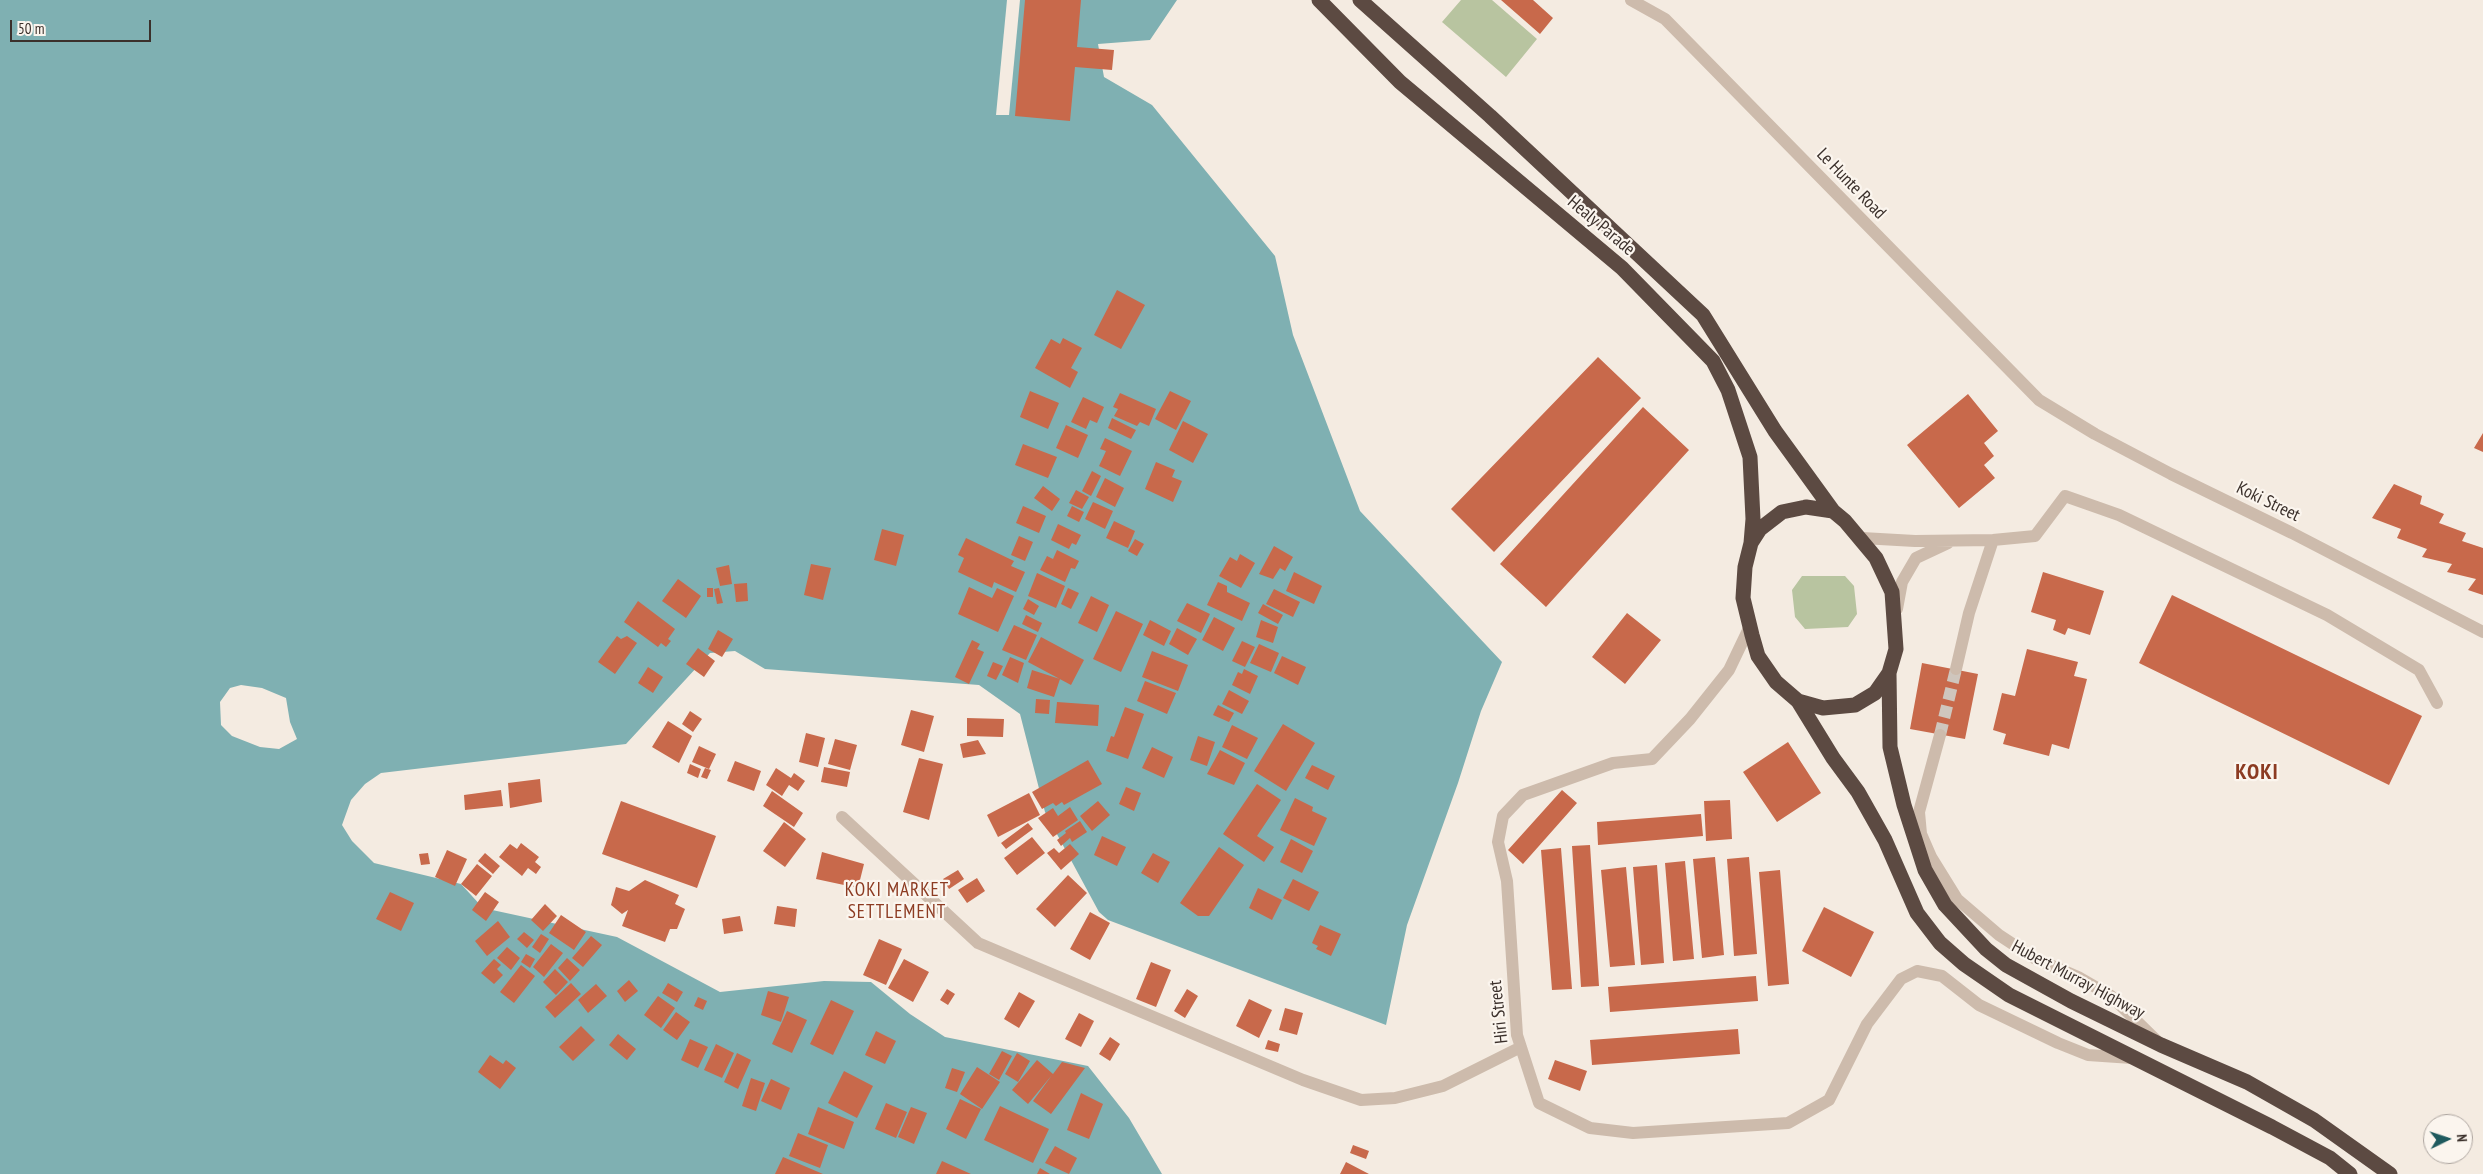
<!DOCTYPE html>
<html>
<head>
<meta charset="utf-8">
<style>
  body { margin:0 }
  #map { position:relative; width:2483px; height:1174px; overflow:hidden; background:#f4ebe1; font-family:"PT Sans Narrow",sans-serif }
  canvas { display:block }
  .north { position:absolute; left:2423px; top:1114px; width:50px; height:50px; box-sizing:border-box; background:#fbf5ee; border:1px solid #aea6a0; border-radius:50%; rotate:86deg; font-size:14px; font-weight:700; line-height:20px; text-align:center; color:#3b302b }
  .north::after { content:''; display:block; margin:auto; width:18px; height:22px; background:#1f5a5e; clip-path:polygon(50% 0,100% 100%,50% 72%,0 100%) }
  .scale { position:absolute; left:10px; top:20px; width:141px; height:22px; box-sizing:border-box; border:2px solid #3b302b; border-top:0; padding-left:6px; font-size:15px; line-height:18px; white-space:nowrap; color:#3b302b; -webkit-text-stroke:4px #fbf5ee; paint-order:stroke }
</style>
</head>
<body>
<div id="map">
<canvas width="2483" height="1174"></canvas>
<div class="north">N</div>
<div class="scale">50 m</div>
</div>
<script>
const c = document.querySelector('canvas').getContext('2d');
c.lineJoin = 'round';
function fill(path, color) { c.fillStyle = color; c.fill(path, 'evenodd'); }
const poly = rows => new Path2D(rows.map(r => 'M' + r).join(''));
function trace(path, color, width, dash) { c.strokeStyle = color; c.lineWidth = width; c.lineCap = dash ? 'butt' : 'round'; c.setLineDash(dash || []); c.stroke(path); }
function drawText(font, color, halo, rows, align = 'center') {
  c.font = font + ' "PT Sans Narrow",sans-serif'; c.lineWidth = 4.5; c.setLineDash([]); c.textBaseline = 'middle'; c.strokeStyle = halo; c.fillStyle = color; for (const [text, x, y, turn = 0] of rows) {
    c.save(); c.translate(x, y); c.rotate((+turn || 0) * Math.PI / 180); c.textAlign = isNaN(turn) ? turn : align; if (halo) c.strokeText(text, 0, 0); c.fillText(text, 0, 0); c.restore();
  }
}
const green = poly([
  [1461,0,1492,0,1537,39,1506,77,1442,22],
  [1802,576,1845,576,1854,586,1857,614,1848,627,1805,629,1795,617,1792,590]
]);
const water = poly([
  [0,0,1177,0,1150,40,1098,44,1104,77,1152,105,1275,256,1293,335,1360,511,1502,662,1481,711,1458,783,1407,925,1386,1025,1108,920,1099,912,1045,812,1020,714,979,685,765,669,735,651,710,653,626,744,381,773,365,784,351,800,342,825,352,841,374,863,461,884,483,908,617,937,720,992,824,981,871,982,910,1014,945,1037,1088,1066,1129,1118,1162,1174,0,1174],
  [241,685,262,688,286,698,290,722,297,739,279,749,260,747,232,736,221,725,220,702,230,688]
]);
const pier = poly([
  [1007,0,1020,0,1009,115,996,115]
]);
const building = poly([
  [1025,0,1081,0,1077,47,1114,50,1112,70,1075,67,1070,121,1015,116],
  [1501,0,1533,0,1553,18,1540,34],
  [1117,290,1145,305,1121,349,1094,335],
  [1063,338,1082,348,1071,368,1078,372,1070,388,1035,368,1051,339,1060,344],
  [1598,357,1641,398,1494,552,1451,509],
  [1030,391,1059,403,1048,429,1020,417],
  [1170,391,1191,401,1176,430,1155,419],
  [1120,393,1156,409,1149,426,1140,422,1137,426,1114,416,1118,409,1113,407],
  [1968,394,1998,431,1984,443,1994,456,1984,465,1995,478,1959,508,1907,445],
  [1083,397,1104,407,1097,423,1090,420,1086,429,1071,422],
  [1643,407,1689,450,1546,607,1500,564],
  [1112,418,1136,430,1131,439,1108,428],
  [1183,421,1208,434,1193,463,1169,450],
  [1066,425,1088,435,1078,458,1056,448],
  [2483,433,2483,452,2474,448],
  [1105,438,1132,451,1120,476,1099,466,1106,451,1100,449],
  [1023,444,1057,457,1048,478,1015,465],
  [1156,462,1175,470,1172,477,1182,481,1173,502,1145,489],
  [1092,471,1101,476,1091,496,1082,491],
  [1105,478,1124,488,1115,507,1096,497],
  [2394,484,2422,496,2420,504,2444,514,2439,523,2466,533,2462,541,2483,548,2483,595,2468,590,2476,579,2447,572,2452,564,2422,557,2427,549,2397,538,2401,529,2372,518],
  [1043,486,1060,499,1052,511,1034,498],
  [1076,490,1089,497,1082,509,1069,503],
  [1093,502,1113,511,1105,529,1085,519],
  [1023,506,1046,516,1039,533,1016,523],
  [1072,506,1084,512,1079,522,1067,516],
  [1114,521,1135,531,1128,548,1106,538],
  [1058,524,1081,535,1076,545,1072,543,1069,549,1051,540],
  [882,529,904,535,896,566,874,560],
  [1019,536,1033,542,1025,561,1011,555],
  [966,538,1014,561,1011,566,1025,572,1016,592,994,582,992,588,958,572,964,558,958,555],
  [1135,539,1144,544,1137,556,1128,551],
  [1274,546,1293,557,1285,571,1280,568,1273,579,1259,574],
  [1057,550,1079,561,1075,569,1071,568,1065,582,1040,570,1047,556,1053,559],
  [1240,554,1255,563,1241,588,1219,576,1230,557,1237,561],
  [811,564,831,568,823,600,804,595],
  [729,565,732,584,720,586,716,568],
  [1294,572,1322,586,1314,604,1286,591],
  [2043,572,2104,591,2090,635,2068,628,2065,635,2053,630,2056,620,2031,612],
  [1037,573,1065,586,1056,608,1028,596],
  [678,579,701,596,686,618,662,601],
  [1218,582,1227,586,1227,592,1250,603,1242,621,1207,605],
  [747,583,748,601,736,602,734,584],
  [969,587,992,598,997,588,1014,596,998,632,958,614],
  [707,588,713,588,713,597,707,597],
  [719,588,723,603,717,604,714,589],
  [1068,588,1079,593,1071,609,1061,604],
  [1274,589,1300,602,1293,617,1266,604],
  [2172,595,2422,716,2389,785,2139,663],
  [1091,596,1109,605,1097,632,1078,623],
  [1028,599,1039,606,1034,615,1023,609],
  [638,601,675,629,668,639,671,641,666,647,661,643,658,647,624,622],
  [1187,603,1210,614,1201,633,1177,621],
  [1263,604,1283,615,1278,624,1258,613],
  [1116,611,1143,624,1121,672,1093,659],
  [1627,613,1661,640,1625,684,1592,657],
  [1026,615,1042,623,1038,632,1022,624],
  [1214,617,1235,628,1223,651,1202,640],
  [1150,620,1171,631,1164,646,1143,635],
  [1261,620,1278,627,1273,643,1256,637],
  [1014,625,1037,635,1026,660,1002,650],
  [1177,628,1197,639,1188,655,1169,644],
  [718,630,733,639,722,657,708,649],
  [617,636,621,639,627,636,637,643,615,674,598,662],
  [1041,637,1084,660,1071,685,1028,662],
  [972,640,980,644,977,649,984,652,969,684,955,677],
  [1242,641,1255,647,1245,667,1232,661],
  [1259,644,1279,653,1271,672,1250,663],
  [698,648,715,661,704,677,686,664],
  [2027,649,2078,662,2074,676,2087,679,2069,749,2052,744,2049,756,2003,744,2006,734,1993,730,2002,693,2015,696],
  [1152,651,1188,665,1178,691,1142,677],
  [1282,656,1306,667,1298,685,1274,673],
  [1010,657,1024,663,1018,683,1002,675],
  [993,662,1003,666,996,680,987,676],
  [1922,663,1978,674,1965,739,1910,729],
  [648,667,663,677,653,693,638,683],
  [1244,669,1258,676,1250,694,1232,685,1238,672,1242,674],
  [1032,670,1060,679,1054,697,1027,688],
  [1145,681,1176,693,1167,714,1137,701],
  [1229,690,1249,701,1242,714,1222,704],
  [1036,699,1050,700,1049,714,1035,713],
  [1057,702,1099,705,1098,726,1055,723],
  [1218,705,1234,713,1229,722,1213,715],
  [1125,707,1144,714,1128,759,1106,751,1111,736,1114,737],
  [911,710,934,716,924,752,901,745],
  [690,711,702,719,693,732,682,724],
  [967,718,1004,719,1003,737,967,736],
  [668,721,692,736,679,763,652,747],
  [1283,724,1315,743,1286,791,1254,771],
  [1232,725,1258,738,1247,759,1222,747],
  [806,733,825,738,818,767,799,762],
  [1198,736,1215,742,1207,766,1190,760],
  [835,739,857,745,850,770,828,764],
  [978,740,986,754,963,758,960,744],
  [1788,742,1821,793,1777,822,1743,772],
  [699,746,716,754,709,769,692,762],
  [1152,747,1173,757,1164,778,1142,768],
  [1220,750,1245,763,1234,785,1207,774],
  [919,758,943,764,929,820,903,812],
  [1088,760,1102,784,1064,805,1062,802,1056,806,1053,803,1042,809,1032,792],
  [735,761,761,771,754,791,727,781],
  [690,764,701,769,698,778,687,773],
  [1312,765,1335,776,1328,790,1305,778],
  [824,767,850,772,847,787,821,782],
  [705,768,711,770,707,779,701,777],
  [776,768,791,778,794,773,805,781,798,791,789,785,782,796,766,785],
  [540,779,542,802,510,808,508,783],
  [1257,784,1281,800,1257,836,1274,847,1264,862,1223,834],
  [1126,787,1141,793,1134,811,1119,804],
  [501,790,503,806,465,810,464,795],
  [1562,790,1577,803,1523,864,1508,850],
  [772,791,803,813,794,827,763,806],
  [1029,793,1040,815,998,837,987,815],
  [1295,798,1313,807,1312,811,1327,818,1314,846,1280,830],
  [1730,800,1732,839,1706,841,1704,801],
  [621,801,716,836,697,888,602,854],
  [1098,801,1110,815,1092,831,1080,816],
  [1070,807,1078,820,1053,837,1038,818,1053,808,1058,816],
  [1701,814,1703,836,1598,845,1597,822],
  [1080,821,1087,832,1072,842,1070,838,1061,846,1057,840,1066,833,1065,831],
  [784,822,806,839,785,867,763,851],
  [1028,823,1033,829,1006,849,1001,843],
  [1102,836,1126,847,1117,866,1094,855],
  [1032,837,1045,853,1017,875,1004,858],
  [1291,839,1313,851,1302,873,1280,862],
  [521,843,539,857,535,862,541,867,536,874,528,868,522,876,499,857,510,844,517,849],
  [1070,844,1079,854,1061,870,1047,853,1054,848,1059,853],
  [1590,845,1599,986,1581,987,1572,846],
  [1219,847,1244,865,1209,916,1198,916,1180,903],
  [1561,848,1572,989,1552,990,1541,850],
  [447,850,467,859,455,886,435,877],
  [822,852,864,864,858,888,816,879],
  [428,853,430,864,421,865,419,854],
  [485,853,500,866,493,874,478,861],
  [1153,853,1170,862,1158,883,1141,873],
  [1715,857,1724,955,1702,958,1693,859],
  [1749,857,1757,954,1734,956,1727,859],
  [1685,861,1694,959,1673,961,1665,863],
  [477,864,492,876,476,896,461,884],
  [1657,865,1664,963,1641,965,1633,867],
  [1626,867,1635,965,1610,967,1601,870],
  [958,870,964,879,949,889,943,879],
  [1780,870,1789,984,1768,986,1759,872],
  [1068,875,1087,893,1055,927,1036,909],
  [977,878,985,891,967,903,958,890],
  [1293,879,1319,892,1309,911,1283,898],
  [645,880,679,895,675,904,685,909,677,929,670,929,665,942,622,926,628,910,622,914,611,905,616,887,629,891],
  [1258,888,1282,900,1272,920,1249,908],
  [390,892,414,903,401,931,376,919],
  [485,892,499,902,486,921,472,910],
  [545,904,557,916,543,931,531,920],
  [777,906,797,909,795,927,774,924],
  [1824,907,1874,932,1851,977,1802,951],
  [1090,912,1110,923,1090,960,1070,949],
  [561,915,586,932,574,950,549,933],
  [740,916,743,931,724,934,722,919],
  [498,921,510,937,487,956,475,941],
  [1320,925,1341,934,1331,956,1316,949,1318,946,1312,943],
  [524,932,534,940,527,948,517,939],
  [541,934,549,939,540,953,532,947],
  [591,936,602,945,583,967,572,958],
  [879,939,902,949,886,985,863,975],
  [551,944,563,953,544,977,533,967],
  [507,947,520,958,511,970,497,958],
  [526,954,535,959,530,968,521,962],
  [567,958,580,970,570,981,558,968],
  [494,959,501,965,497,969,503,975,494,984,481,973],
  [904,959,929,972,913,1002,888,988],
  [1151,962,1171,970,1156,1007,1136,999],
  [521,965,535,976,514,1003,500,992],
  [555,969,568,982,556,995,543,982],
  [1756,976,1758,1001,1610,1012,1608,987],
  [629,980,638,991,625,1002,617,991],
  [571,983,581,994,555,1018,545,1007],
  [668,983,683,992,677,1002,662,993],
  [596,984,607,996,588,1013,578,1000],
  [947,989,955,994,948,1005,940,1000],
  [1187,989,1198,996,1185,1018,1174,1011],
  [768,991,789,997,781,1022,761,1015],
  [1019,992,1035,1001,1019,1028,1004,1019],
  [658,996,675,1008,661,1028,644,1015],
  [698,997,707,1001,703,1010,694,1006],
  [1249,999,1272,1010,1259,1038,1236,1026],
  [831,1000,854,1011,833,1055,810,1044],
  [1285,1008,1303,1013,1297,1035,1279,1030],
  [787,1011,807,1020,792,1053,772,1044],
  [676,1012,690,1022,677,1040,663,1030],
  [1079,1013,1094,1021,1081,1047,1065,1039],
  [581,1026,595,1040,573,1061,559,1047],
  [1738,1029,1740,1054,1592,1065,1590,1040],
  [876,1031,896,1041,885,1064,865,1055],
  [618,1034,636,1049,627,1060,609,1045],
  [1110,1037,1120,1044,1110,1061,1099,1054],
  [690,1039,708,1047,698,1068,681,1060],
  [1268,1040,1280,1044,1278,1052,1265,1049],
  [716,1044,734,1053,722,1078,704,1070],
  [1002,1051,1012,1056,999,1080,989,1074],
  [737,1053,751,1060,738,1089,724,1082],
  [1017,1053,1030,1061,1018,1082,1005,1074],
  [490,1055,503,1064,506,1060,516,1068,500,1089,478,1072],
  [1037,1060,1053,1074,1062,1062,1085,1068,1051,1114,1033,1101,1052,1075,1028,1104,1012,1090],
  [1555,1060,1587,1071,1580,1091,1548,1079],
  [977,1067,1000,1082,982,1109,960,1094],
  [952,1068,965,1072,957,1092,945,1088],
  [844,1071,873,1086,857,1118,828,1103],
  [751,1078,765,1083,756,1111,742,1106],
  [771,1079,790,1088,781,1110,761,1101],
  [1081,1093,1103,1104,1089,1139,1067,1130],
  [960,1099,981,1109,966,1139,946,1129],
  [886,1103,907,1112,896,1138,875,1129],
  [1000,1106,1049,1129,1033,1163,984,1140],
  [818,1107,854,1122,844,1149,808,1134],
  [911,1107,927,1113,914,1144,898,1137],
  [798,1133,828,1145,820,1168,789,1156],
  [1353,1145,1369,1151,1366,1159,1350,1153],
  [1055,1146,1077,1158,1069,1174,1045,1163],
  [783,1157,823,1174,775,1174],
  [942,1161,971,1174,936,1174],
  [1346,1162,1369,1174,1340,1174],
  [1040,1168,1050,1174,1037,1174]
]);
const minorTunnel = poly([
  [1940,735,1956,669]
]);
const minor = poly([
  [1631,0,1665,19,2039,400,2095,434,2171,474,2292,533,2483,632],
  [1862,538,1915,541,1993,540,2035,536,2065,496,2119,515,2327,615,2419,670,2437,703],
  [1897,609,1902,582,1916,558,1948,543],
  [1750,626,1729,670,1690,719,1652,759,1613,763,1523,795,1503,816,1498,842,1507,881,1517,1035,1539,1103,1590,1128,1633,1133,1788,1123,1829,1100,1867,1024,1901,979,1917,971,1942,976,1979,1005,2058,1043,2088,1055,2132,1058],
  [1956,669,1969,613,1993,540],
  [1940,735,1919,812,1921,834,1931,857,1957,899,1999,935,2034,958,2078,977,2111,996,2156,1040],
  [842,817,978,943,1303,1080,1361,1100,1395,1098,1443,1086,1519,1048]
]);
const highway = poly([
  [1319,0,1400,82,1622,268,1713,361,1728,390,1750,457,1753,519,1751,543],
  [1360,0,1490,116,1703,315,1775,431,1833,511],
  [1806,507,1833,511,1845,521,1876,558,1892,592,1896,649,1889,673,1875,693,1855,705,1823,708,1798,701,1776,682,1758,656,1752,635,1743,598,1745,567,1751,543,1760,529,1782,512,1806,507],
  [1889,673,1890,747,1904,805,1925,870,1945,905,1986,949,2006,965,2071,1001,2161,1045,2247,1082,2314,1120,2390,1174],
  [1798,701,1833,758,1858,792,1885,840,1917,913,1940,943,1964,964,2009,995,2272,1127,2330,1158,2350,1174]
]);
const streetNames = [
  ["Le Hunte Road",1851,184,46],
  ["Healy Parade",1601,226,40],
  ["Koki Street",2268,502,26],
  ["Hubert Murray Highway",2078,980,28],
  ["Hiri Street",1499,1012,-96]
];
const neighbourhoodNames = [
  ["KOKI MARKET",897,891],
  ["SETTLEMENT",897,913]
];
const districtNames = [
  ["KOKI",2257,773]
];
fill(green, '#b8c4a0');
fill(water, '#7fb0b2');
fill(pier, '#f4ebe1');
fill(building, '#c8694b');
trace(minorTunnel, '#cfc6bd', 12, [12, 6]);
trace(minor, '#cdbbac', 12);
trace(highway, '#5c4a42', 15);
drawText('18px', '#3b302b', '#fbf5ee', streetNames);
c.letterSpacing = '1px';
drawText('19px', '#8c3b22', '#fbf5ee', neighbourhoodNames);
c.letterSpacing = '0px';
c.letterSpacing = '1px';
drawText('bold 22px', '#8c3b22', '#fbf5ee', districtNames);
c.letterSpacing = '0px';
</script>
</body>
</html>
